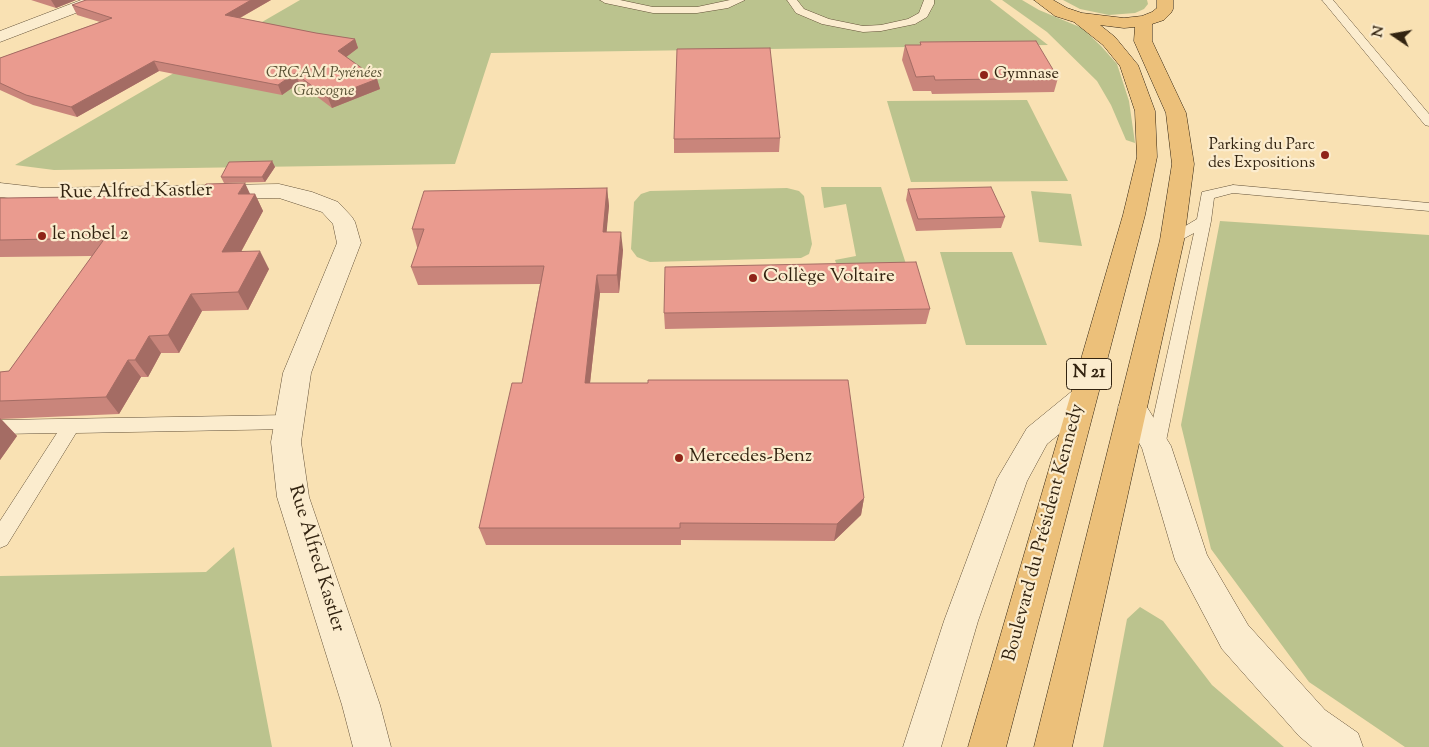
<!DOCTYPE html>
<html>
<head>
<meta charset="utf-8">
<style>
  body { margin:0 }
  #map { position:relative; width:1429px; height:747px; overflow:hidden; background:#f9e1b3; font-family:"Sorts Mill Goudy",serif }
  canvas { display:block }
  .north { position:absolute; left:1369px; top:10px; width:50px; height:50px; -webkit-text-stroke:4px #fbecce; paint-order:stroke; rotate:282deg; font-size:14px; font-weight:700; line-height:20px; text-align:center; color:#322310 }
  .north::after { content:''; display:block; margin:auto; width:18px; height:22px; background:#322310; clip-path:polygon(50% 0,100% 100%,50% 72%,0 100%) }
</style>
</head>
<body>
<div id="map">
<canvas width="1429" height="747"></canvas>
<div class="north">N</div>
</div>
<script>
const c = document.querySelector('canvas').getContext('2d');
c.lineJoin = 'round';
function fill(path, color) { c.fillStyle = color; c.fill(path, 'evenodd'); }
const poly = rows => new Path2D(rows.map(r => 'M' + r).join(''));
function trace(path, color, width, dash) { c.strokeStyle = color; c.lineWidth = width; c.lineCap = dash ? 'butt' : 'round'; c.setLineDash(dash || []); c.stroke(path); }
function drawText(font, color, halo, rows, align = 'center') {
  c.font = font + ' "Sorts Mill Goudy",serif'; c.lineWidth = 4.5; c.setLineDash([]); c.textBaseline = 'middle'; c.strokeStyle = halo; c.fillStyle = color; for (const [text, x, y, turn = 0] of rows) {
    c.save(); c.translate(x, y); c.rotate((+turn || 0) * Math.PI / 180); c.textAlign = isNaN(turn) ? turn : align; if (halo) c.strokeText(text, 0, 0); c.fillText(text, 0, 0); c.restore();
  }
}
const green = poly([
  [300,0,990,0,1048,45,491,53,455,164,54,170,15,165],
  [1002,0,1022,0,1039,10,1082,28,1101,46,1117,64,1129,101,1135,143,1126,140,1111,105,1097,81,1047,32],
  [1063,0,1147,0,1148,4,1144,9,1135,13,1109,15,1080,9],
  [1027,100,1068,181,911,182,887,101],
  [821,187,881,187,906,264,837,266,835,260,856,256,846,204,824,208],
  [787,188,799,191,804,196,812,244,809,254,801,258,650,262,637,257,631,249,634,202,641,194,650,191],
  [1031,191,1071,194,1082,246,1039,242],
  [1220,221,1429,235,1429,747,1405,747,1309,682,1211,549,1181,425],
  [940,252,1012,252,1047,345,966,345],
  [234,547,272,747,0,747,0,576,206,572],
  [1140,607,1163,621,1212,685,1284,747,1103,747,1127,619]
]);
const service = poly([
  [600,0,620,0,653,7,697,7,730,0,745,0,728,8,697,13,653,13,605,3,600,0],
  [787,0,797,0,804,9,829,19,863,26,881,25,908,19,919,13,924,0,934,0,934,4,927,17,915,24,881,31,863,32,822,24,796,13,787,0],
  [1322,0,1333,0,1429,114,1429,126,1425,125,1322,0],
  [1233,185,1429,203,1429,211,1233,193,1214,198,1211,221,1165,446,1163,451,1156,453,1149,451,1147,446,1194,233,1172,245,1167,243,1165,240,1167,237,1197,219,1202,192,1233,185],
  [289,415,296,417,298,422,296,427,289,429,76,433,7,545,0,548,0,521,57,433,0,434,0,420,289,415]
]);
const minor = poly([
  [81,0,104,0,102,3,0,42,0,31,81,0],
  [0,183,44,188,279,184,312,192,338,202,352,217,355,222,361,243,311,373,301,442,309,497,380,705,391,747,353,747,342,705,277,497,271,442,283,373,337,243,333,224,322,212,279,198,44,202,0,197,0,183],
  [1081,389,1091,392,1095,400,1091,408,1047,444,1027,481,978,621,941,747,903,747,944,621,997,479,1027,428,1071,392,1081,389]
]);
const tertiary = poly([
  [1132,396,1142,399,1171,446,1207,555,1248,625,1325,710,1358,733,1363,747,1312,747,1299,736,1222,649,1175,560,1142,448,1118,407,1122,399,1132,396]
]);
const primary = poly([
  [1034,0,1053,0,1067,8,1082,13,1124,18,1142,16,1152,12,1157,8,1157,0,1173,0,1173,9,1171,13,1164,20,1152,24,1152,41,1186,113,1194,164,1184,240,1072,747,1034,747,1160,240,1172,164,1166,113,1134,41,1135,27,1124,28,1100,25,1115,37,1138,65,1155,111,1157,157,1145,215,1006,747,968,747,1123,215,1137,157,1135,111,1120,66,1103,45,1074,22,1055,16,1034,0]
]);
const wall = poly([
  [31,0,76,0,56,8],
  [86,0,271,0,240,18,316,33,355,39,358,48,346,57,377,79,380,89,332,108,299,83,282,95,159,71,77,117,33,105,0,90,0,58,100,22,77,15,72,5],
  [920,42,1058,78,1054,92,932,94,931,91,913,91,902,60,905,45,920,45],
  [780,138,779,152,674,153,674,139],
  [272,161,275,167,265,182,224,183,221,177],
  [607,188,609,206,606,232,623,250,619,293,600,293,590,383,864,498,861,515,834,541,681,540,681,545,486,545,479,528,522,383,540,284,418,285,411,267,418,247,417,247,412,229],
  [908,189,1005,217,1001,228,916,231,906,200],
  [255,194,263,211,241,252,269,269,248,310,202,311,179,353,161,353,148,377,141,377,119,414,1,419,17,436,0,460,0,372,9,371,92,256,0,257,0,198,6,198],
  [930,309,926,324,665,329,664,313]
]);
const shadedWall = poly([
  [51,0,76,0,56,8],
  [251,0,271,0,229,24,225,15],
  [355,39,358,48,341,61,338,51],
  [154,61,159,71,77,117,71,107],
  [295,73,299,83,282,95,278,85],
  [377,79,380,89,332,108,328,98],
  [272,161,275,167,265,182,262,177],
  [245,183,252,198,255,194,263,211,231,270,222,252,238,194],
  [607,188,609,206,605,250,603,232],
  [621,232,623,250,619,293,617,275],
  [260,251,269,269,248,310,238,292],
  [597,275,600,293,588,401,585,383],
  [191,294,202,311,179,353,168,335],
  [149,336,161,353,148,377,135,360],
  [128,360,141,377,119,414,106,397],
  [0,418,17,436,0,460],
  [864,498,861,515,834,541,837,524]
]);
const building = poly([
  [86,0,251,0,225,15,316,33,355,39,338,51,377,79,328,98,295,73,278,85,154,61,71,107,26,95,0,83,0,58,112,18,72,5,86,0],
  [1036,41,1058,78,935,80,934,76,916,77,905,45,921,45,920,42,1036,41],
  [770,48,780,138,674,139,677,49,770,48],
  [272,161,262,177,221,177,229,162,272,161],
  [245,183,238,194,255,194,222,252,260,251,238,292,191,294,168,335,149,336,135,360,128,360,106,397,0,401,0,372,9,371,105,238,0,240,0,198,6,198,200,195,206,184,245,183],
  [991,187,1005,217,918,219,908,189,991,187],
  [607,188,603,232,621,232,617,275,597,275,585,383,648,383,648,380,848,380,864,498,837,524,680,523,680,528,479,528,512,383,522,383,544,266,411,267,424,229,412,229,424,191,607,188],
  [916,262,930,309,664,313,665,267,916,262]
]);
const markers = [
  [984,75,5,"#8f2418"],
  [1325,155,5,"#8f2418"],
  [42,236,5,"#8f2418"],
  [753,278,5,"#8f2418"],
  [679,458,5,"#8f2418"]
];
const farParknames = [
  ["CRCAM Pyrénées",324,74],
  ["Gascogne",324,92]
];
const farPoinames = [
  ["Gymnase",994,75],
  ["Parking du Parc",1315,146,"right"],
  ["des Expositions",1315,164,"right"]
];
const shields = [
  [1089,374,45]
];
const shieldNames = [
  ["N 21",1089,374]
];
const streetNames = [
  ["Rue Alfred Kastler",136,193,-1],
  ["Boulevard du Président Kennedy",1045,533,-75],
  ["Rue Alfred Kastler",315,559,73]
];
const poiNames = [
  ["le nobel 2",52,236],
  ["Collège Voltaire",763,278],
  ["Mercedes-Benz",689,458]
];
fill(green, '#bbc38e');
trace(service, '#645239', 1);
trace(minor, '#645239', 1);
trace(tertiary, '#645239', 1);
trace(primary, '#322310', 1);
fill(service, '#fbecce');
fill(minor, '#fbecce');
fill(tertiary, '#fbecce');
fill(primary, '#ecc07a');
fill(wall, '#c9857b');
fill(shadedWall, '#a46c64');
fill(building, '#ea9b8f');
trace(building, '#a46c64', 1);
for (const [x, y, r, color] of markers) { const dot = new Path2D(); dot.arc(x, y, r, 0, 2 * Math.PI); c.fillStyle = color; c.fill(dot); trace(dot, '#fbecce', 2); }
drawText('italic 16px', '#5b5336', '#fbecce', farParknames);
drawText('16px', '#322310', '#fbecce', farPoinames, 'left');
for (const [x, y, w] of shields) { const box = new Path2D(); box.roundRect(x - w / 2, y - 15.5, w, 31, 4); c.fillStyle = '#fbecce'; c.fill(box); trace(box, '#322310', 1); }
drawText('bold 18px', '#322310', null, shieldNames);
drawText('19px', '#322310', '#fbecce', streetNames);
drawText('19px', '#322310', '#fbecce', poiNames, 'left');
</script>
</body>
</html>
